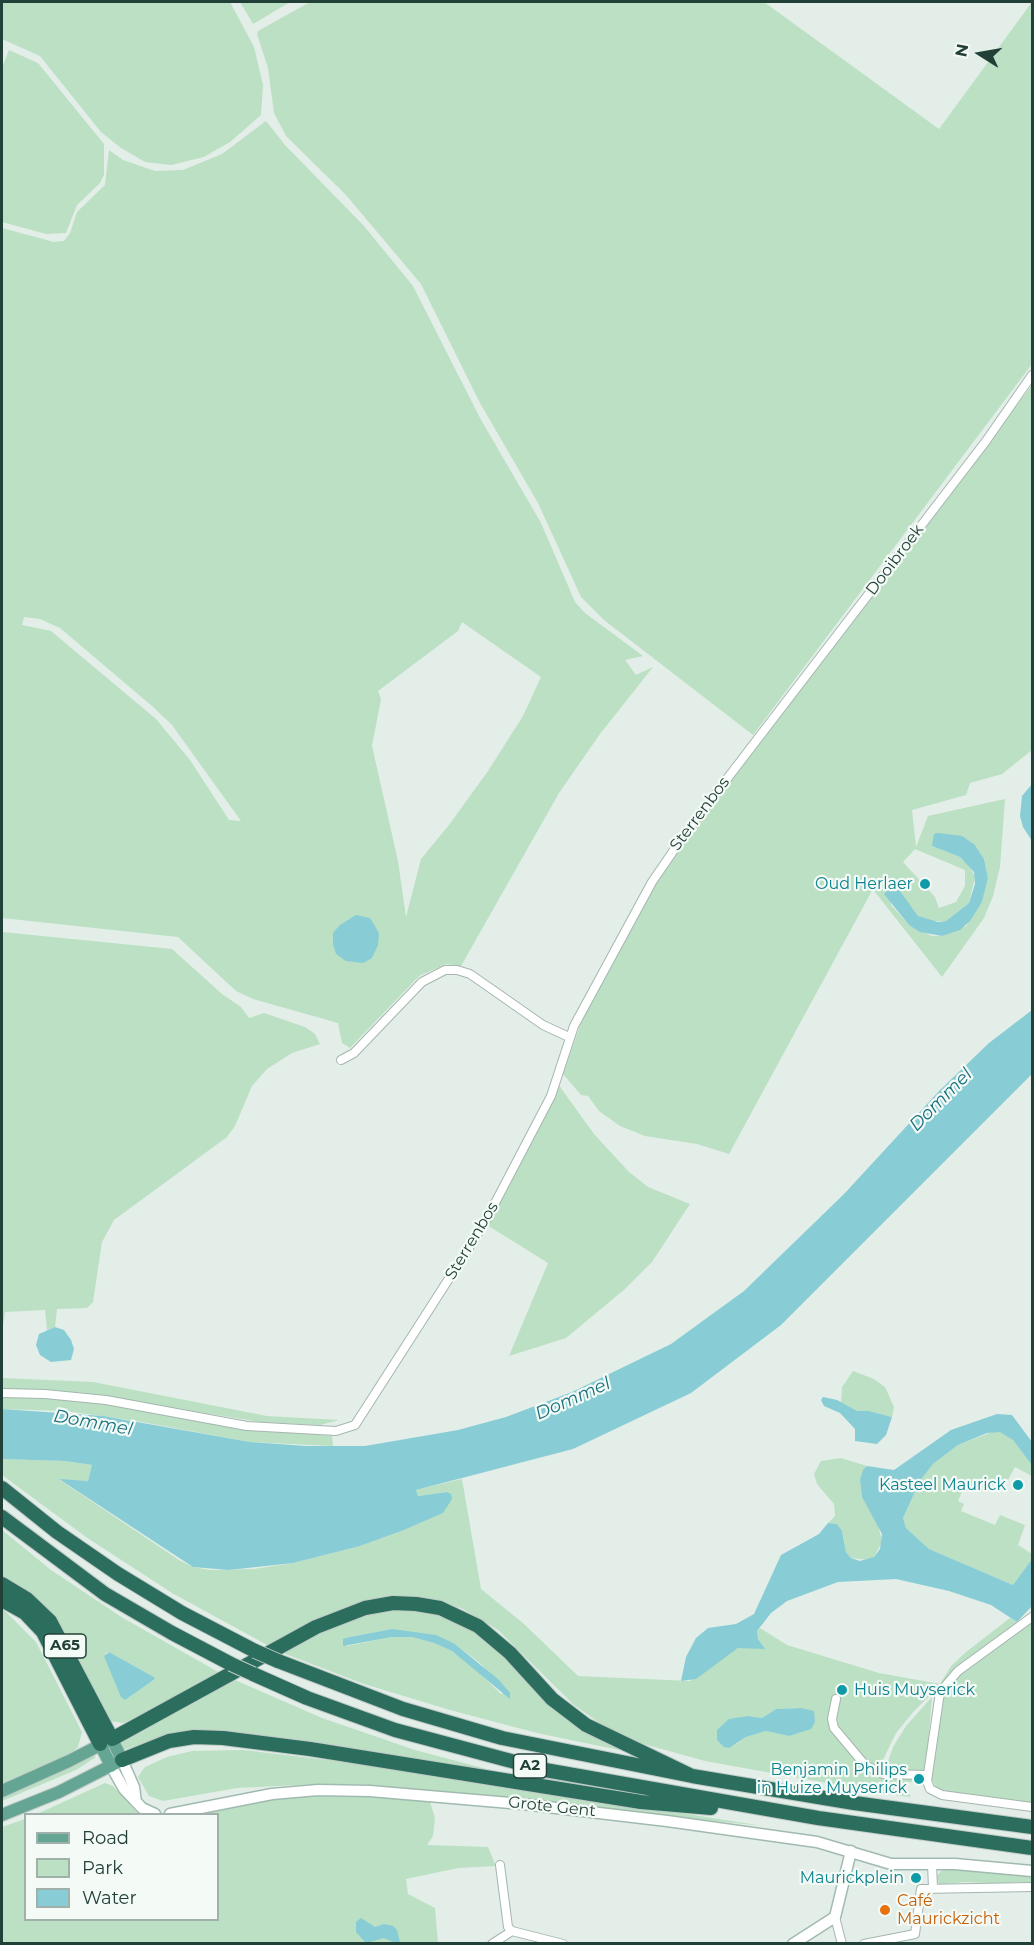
<!DOCTYPE html>
<html>
<head>
<meta charset="utf-8">
<style>
  body { margin:0 }
  #map { position:relative; width:1034px; height:1945px; overflow:hidden; background:#e3eee8; font-family:Montserrat,sans-serif }
  canvas { display:block }
  .frame { position:absolute; inset:0; border:3px solid #214037; pointer-events:none }
  .legend { position:absolute; left:24px; top:1813px; width:195px; height:108px; box-sizing:border-box; background:#f4faf6; border:2px solid #a0b0aa; margin:0; padding:8px 10px; list-style:none; font-size:18px; color:#214037 }
  .legend li { display:flex; align-items:center; gap:12px; height:30px }
  .legend b { width:30px; border:2px solid #a0b0aa }
  .north { position:absolute; left:950px; top:24px; width:60px; height:60px; -webkit-text-stroke:4px #f4faf6; paint-order:stroke; rotate:281deg; font-size:16px; font-weight:700; line-height:24px; text-align:center; color:#214037 }
  .north::after { content:''; display:block; margin:auto; width:21px; height:27px; background:#214037; clip-path:polygon(50% 0,100% 100%,50% 72%,0 100%) }
</style>
</head>
<body>
<div id="map">
<canvas width="1034" height="1945"></canvas>
<div class="frame"></div>
<ul class="legend">
<li><b style="height:8px;background:#65a593"></b>Road</li>
<li><b style="height:16px;background:#bbe0c3"></b>Park</li>
<li><b style="height:16px;background:#88ccd5"></b>Water</li>
</ul>
<div class="north">N</div>
</div>
<script>
const c = document.querySelector('canvas').getContext('2d');
c.lineJoin = 'round';
function fill(path, color) { c.fillStyle = color; c.fill(path, 'evenodd'); }
const poly = rows => new Path2D(rows.map(r => 'M' + r).join(''));
function trace(path, color, width, dash) { c.strokeStyle = color; c.lineWidth = width; c.lineCap = dash ? 'butt' : 'round'; c.setLineDash(dash || []); c.stroke(path); }
function drawText(font, color, halo, rows, align = 'center') {
  c.font = font + ' Montserrat,sans-serif'; c.lineWidth = 4.5; c.setLineDash([]); c.textBaseline = 'middle'; c.strokeStyle = halo; c.fillStyle = color; for (const [text, x, y, turn = 0] of rows) {
    c.save(); c.translate(x, y); c.rotate((+turn || 0) * Math.PI / 180); c.textAlign = isNaN(turn) ? turn : align; if (halo) c.strokeText(text, 0, 0); c.fillText(text, 0, 0); c.restore();
  }
}
const green = poly([
  [2,2,230,2,254,47,263,85,261,115,230,142,204,157,171,165,145,162,121,148,101,132,40,56,2,39],
  [240,2,290,2,253,24],
  [310,2,764,2,939,129,1032,2,1032,364,753,735,604,620,581,597,538,503,480,403,421,284,346,195,286,136,274,113,268,68,257,34,258,31],
  [9,50,38,63,104,144,104,175,100,183,77,205,66,233,46,234,2,222,2,68],
  [266,121,285,145,364,226,413,286,480,418,541,523,575,602,585,613,643,656,625,660,636,675,653,667,600,734,559,793,461,966,446,964,419,976,350,1048,342,1043,338,1023,253,999,236,991,178,937,2,918,2,228,54,242,64,241,70,233,77,212,105,185,109,150,123,160,155,171,183,170,222,154],
  [24,617,40,619,60,628,152,706,172,725,241,821,229,820,190,760,156,719,51,631,22,625],
  [462,622,541,677,523,716,488,771,449,825,421,859,406,917,398,861,372,746,381,699,378,691,458,631],
  [1032,385,1032,750,1002,774,970,783,966,795,912,810,916,847,928,816,1005,799,1000,867,993,896,984,918,942,977,875,892,874,887,729,1154,697,1144,645,1136,620,1126,599,1111,588,1096,581,1095,563,1074,587,1006,664,867],
  [975,845,984,859,988,878,982,902,966,926,942,936,932,936,909,925,891,905,893,884,918,916,930,921,946,921,969,903,975,877,970,867,960,857,932,846],
  [915,849,965,870,965,886,956,902,939,908,935,897,903,862],
  [2,932,172,949,222,994,241,1007,249,1018,264,1013,305,1027,315,1034,320,1044,292,1053,267,1069,252,1086,235,1126,227,1137,114,1220,102,1242,93,1302,87,1308,57,1309,55,1327,47,1330,45,1310,5,1312,2,1333],
  [558,1084,594,1134,629,1172,648,1187,690,1204,652,1262,625,1289,566,1338,509,1356,548,1263,487,1225],
  [853,1371,874,1379,885,1387,894,1407,892,1417,869,1411,857,1411,841,1403,842,1387],
  [2,1378,93,1382,267,1416,339,1420,320,1425,260,1422,83,1393,9,1390,2,1388],
  [2,1397,79,1400,246,1429,324,1435,332,1436,333,1446,250,1442,136,1421,66,1411,2,1409],
  [995,1431,1005,1433,1013,1440,1032,1464,1032,1480,1032,1476,1015,1467,1003,1489,986,1483,981,1493,979,1489,965,1484,958,1501,964,1504,961,1511,995,1525,1000,1515,1025,1525,1018,1545,1032,1554,1032,1559,1013,1585,929,1549,906,1528,903,1518,920,1481,933,1464,958,1445],
  [841,1458,867,1466,860,1480,862,1497,878,1524,882,1542,874,1557,868,1560,851,1558,846,1552,843,1535,837,1524,828,1523,835,1516,834,1504,817,1484,814,1474,821,1461],
  [2,1459,65,1461,92,1465,88,1481,60,1480,179,1560,193,1567,210,1570,254,1569,293,1563,360,1546,404,1530,443,1513,447,1492,418,1496,416,1490,462,1479,481,1589,524,1624,578,1676,690,1681,738,1648,764,1648,758,1639,757,1631,760,1628,787,1645,879,1673,940,1684,951,1666,966,1652,1010,1618,1017,1622,958,1668,914,1711,896,1733,880,1766,866,1768,915,1776,916,1781,895,1785,894,1788,896,1792,910,1794,910,1797,888,1794,705,1761,633,1741,607,1728,574,1705,498,1630,463,1609,439,1600,392,1596,363,1601,331,1613,269,1646,172,1593,86,1537,2,1475],
  [801,1708,790,1736,766,1731,746,1737,735,1745,748,1716,762,1718,776,1709],
  [2,1530,51,1570,123,1618,220,1673,140,1716,123,1723,110,1721,2,1581],
  [109,1652,154,1677,155,1679,125,1700,105,1653],
  [2,1608,36,1642,82,1732,78,1747,72,1752,2,1785],
  [416,1608,458,1619,629,1752,537,1733,450,1710,364,1684,283,1653,319,1632,378,1610],
  [392,1629,455,1644,480,1663,507,1692,501,1694,473,1667,452,1651,434,1643,412,1637,392,1637,347,1646,350,1637],
  [1032,1620,1032,1803,942,1792,936,1787,931,1778,937,1715,944,1693,967,1667],
  [235,1680,322,1718,415,1750,509,1775,327,1747,156,1739,123,1750,122,1742],
  [932,1697,926,1767,923,1771,889,1771,886,1767,893,1747,906,1726],
  [243,1750,395,1768,763,1826,371,1785,319,1784,237,1788,163,1801,149,1796,138,1777,145,1767,167,1757,192,1751],
  [91,1754,96,1757,76,1770,2,1801,2,1797],
  [105,1783,113,1786,138,1814,37,1814],
  [300,1795,370,1796,430,1802,435,1818,433,1836,427,1845,488,1847,496,1866,458,1868,406,1879,408,1894,435,1908,438,1943,2,1944,2,1827,25,1819,26,1920,218,1920,218,1814,185,1814,210,1807],
  [943,1869,1032,1875,1032,1882,1014,1882,1013,1884,963,1882,940,1885,935,1878]
]);
const water = poly([
  [1032,784,1032,841,1023,827,1020,816,1022,796],
  [938,833,962,836,975,845,984,859,988,878,982,902,970,921,960,930,942,936,920,932,909,925,884,894,894,883,918,916,938,922,946,921,969,903,975,884,974,872,960,857,932,846,934,834],
  [356,915,370,918,379,933,378,945,372,958,363,963,346,961,336,954,333,944,333,933,340,925],
  [1032,1010,1032,1074,781,1325,691,1393,573,1449,416,1490,418,1496,447,1492,451,1494,452,1499,443,1513,404,1530,360,1546,293,1563,229,1570,193,1567,59,1479,88,1481,92,1465,65,1461,2,1459,2,1409,103,1416,250,1442,306,1446,365,1446,458,1430,506,1417,572,1392,671,1344,744,1291,844,1194,940,1090,989,1043],
  [55,1327,64,1330,71,1340,74,1349,71,1360,51,1362,40,1355,36,1345,39,1334],
  [823,1397,837,1400,857,1411,869,1411,892,1417,886,1435,877,1444,855,1441,855,1429,840,1413,824,1406,821,1400],
  [997,1414,1012,1415,1032,1442,1032,1465,1013,1440,1000,1432,987,1433,958,1445,933,1464,920,1481,903,1518,906,1528,929,1549,1013,1585,1032,1559,1032,1606,1017,1622,991,1605,949,1591,896,1579,838,1582,787,1601,771,1613,757,1631,758,1639,765,1649,738,1648,696,1679,681,1681,686,1657,696,1638,708,1628,736,1624,754,1614,781,1555,819,1534,828,1523,837,1524,842,1531,846,1552,851,1558,860,1561,874,1557,880,1549,882,1534,862,1497,860,1480,863,1470,867,1466,894,1470,951,1430],
  [392,1629,436,1635,455,1644,499,1680,510,1693,510,1699,452,1651,434,1643,412,1637,392,1637,343,1646,343,1639,350,1637],
  [109,1652,154,1677,155,1679,125,1700,121,1697,104,1656],
  [801,1708,814,1711,815,1722,811,1729,789,1736,766,1731,746,1737,729,1748,724,1747,717,1740,717,1730,729,1719,748,1716,762,1718,776,1709],
  [361,1918,375,1927,384,1924,393,1926,397,1930,400,1942,395,1943,384,1938,366,1943,356,1932,356,1922]
]);
const street = poly([
  [341,1060,354,1053,422,982,445,970,457,970,470,974,543,1025,569,1037],
  [2,1393,45,1394,106,1400,247,1426,336,1431,355,1425,484,1224,551,1096,574,1026,652,882,687,831,986,441,1032,375],
  [1032,1617,958,1671,940,1692,927,1781,930,1789,942,1795,1032,1807],
  [836,1699,832,1719,834,1728,865,1765,883,1774,927,1775],
  [932,1864,933,1888],
  [500,1865,508,1927,512,1931,563,1944],
  [835,1917,842,1944],
  [492,1944,512,1931],
  [864,1944,915,1934,921,1889,1032,1887]
]);
const secondary = poly([
  [122,1760,134,1787,136,1802],
  [111,1766,124,1789,142,1808,155,1814],
  [170,1814,272,1794,318,1790,370,1791,522,1804,667,1821,817,1842,891,1864,955,1864,1032,1871],
  [793,1944,835,1917,851,1851]
]);
const primary = poly([
  [100,1744,111,1766],
  [2,1791,69,1761,112,1739,122,1760,59,1792,2,1815]
]);
const highway = poly([
  [2,1488,57,1532,118,1574,182,1613,255,1651],
  [2,1517,105,1594,172,1633,231,1664],
  [2,1584,27,1599,50,1621,112,1739,316,1627,365,1608,393,1603,416,1604,440,1608,478,1626,510,1653,552,1699,586,1725,692,1776],
  [2,1600,25,1613,43,1632,100,1744],
  [278,1661,403,1709,502,1738,692,1776,854,1803,1032,1827],
  [253,1674,307,1698,395,1730,545,1770,818,1818,1032,1848],
  [122,1760,169,1741,194,1737,223,1738,310,1749,641,1802,711,1808]
]);
const highwayBridge = poly([
  [255,1651,278,1661],
  [231,1664,253,1674]
]);
const markers = [
  [925,884,6,"#0f9aa8"],
  [1018,1485,6,"#0f9aa8"],
  [842,1690,6,"#0f9aa8"],
  [919,1779,6,"#0f9aa8"],
  [916,1878,6,"#0f9aa8"],
  [885,1910,6,"#e8710a"]
];
const shields = [
  [65,1646,42],
  [530,1766,33]
];
const shieldNames = [
  ["A65",65,1646],
  ["A2",530,1766]
];
const streetNames = [
  ["Dooibroek",895,560,-53],
  ["Sterrenbos",700,814,-53],
  ["Sterrenbos",472,1241,-59],
  ["Grote Gent",552,1807,6]
];
const cultureNames = [
  ["Oud Herlaer",913,884],
  ["Kasteel Maurick",1006,1485],
  ["Huis Muyserick",854,1690,"left"],
  ["Benjamin Philips",907,1770],
  ["in Huize Muyserick",907,1788],
  ["Maurickplein",904,1878]
];
const foodNames = [
  ["Café",897,1901],
  ["Maurickzicht",897,1919]
];
const waterNames = [
  ["Dommel",941,1100,-45],
  ["Dommel",573,1399,-24],
  ["Dommel",93,1423,10]
];
fill(green, '#bbe0c3');
fill(water, '#88ccd5');
trace(street, '#a5b6af', 10);
trace(secondary, '#a1bab0', 13);
trace(primary, '#c1cac7', 14);
trace(highway, '#c1cac7', 16);
trace(street, '#fff', 8);
trace(secondary, '#fff', 10);
trace(primary, '#65a593', 12);
trace(highway, '#2c6e5e', 14);
trace(highwayBridge, '#c1cac7', 16, []);
trace(highwayBridge, '#2c6e5e', 14);
for (const [x, y, r, color] of markers) { const dot = new Path2D(); dot.arc(x, y, r, 0, 2 * Math.PI); c.fillStyle = color; c.fill(dot); trace(dot, '#f4faf6', 2); }
for (const [x, y, w] of shields) { const box = new Path2D(); box.roundRect(x - w / 2, y - 12, w, 24, 4.5); c.fillStyle = '#f4faf6'; c.fill(box); trace(box, '#214037', 1.5); }
drawText('bold 15px', '#214037', null, shieldNames);
drawText('16px', '#214037', '#f4faf6', streetNames);
drawText('16px', '#0d838f', '#f4faf6', cultureNames, 'right');
drawText('16px', '#c56008', '#f4faf6', foodNames, 'left');
drawText('italic 18px', '#18727f', '#f4faf6', waterNames);
</script>
</body>
</html>
